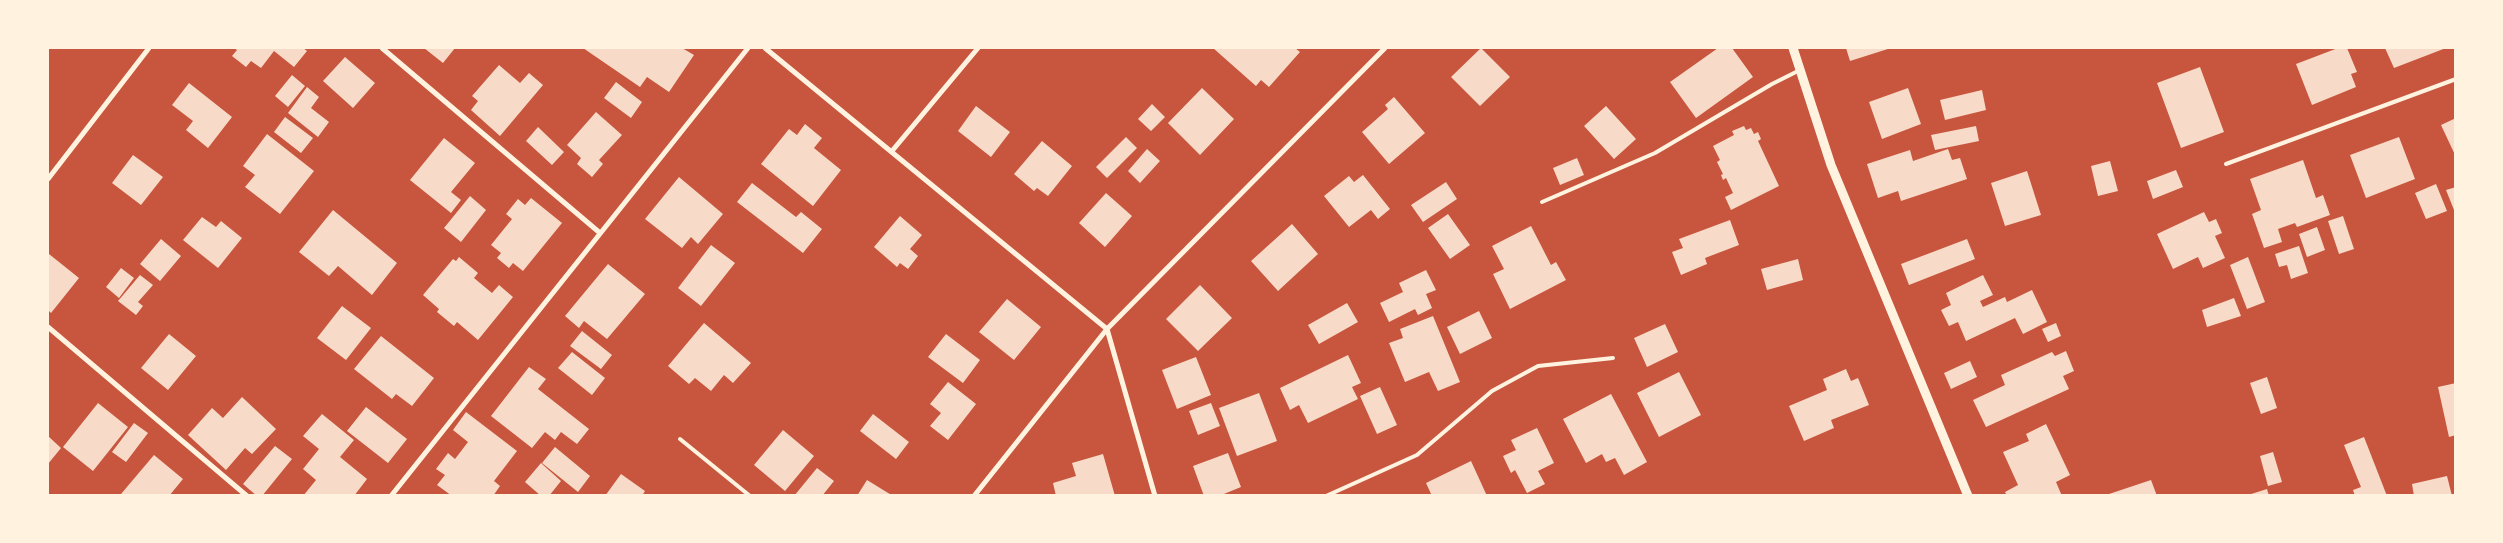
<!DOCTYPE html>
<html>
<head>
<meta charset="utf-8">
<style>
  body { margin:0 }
  #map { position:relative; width:2503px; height:543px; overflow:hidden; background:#c8553d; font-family:"Noto Sans",sans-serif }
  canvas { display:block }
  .frame { position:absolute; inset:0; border:49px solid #fff3e0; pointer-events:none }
</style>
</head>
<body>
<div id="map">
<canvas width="2503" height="543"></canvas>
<div class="frame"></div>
</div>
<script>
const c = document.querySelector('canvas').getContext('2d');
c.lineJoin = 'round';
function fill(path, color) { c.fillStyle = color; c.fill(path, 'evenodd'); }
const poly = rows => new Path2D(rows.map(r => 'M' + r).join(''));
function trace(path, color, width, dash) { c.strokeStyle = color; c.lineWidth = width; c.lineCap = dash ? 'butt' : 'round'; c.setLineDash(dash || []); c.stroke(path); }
const building = poly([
  [234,48,303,48,307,51,294,67,274,51,261,68,251,61,246,67,232,56,237,50],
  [424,48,455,48,443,63],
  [583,48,682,48,694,55,669,92,647,77,640,87],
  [1213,48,1295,48,1300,52,1269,87,1261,80,1256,86],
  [1481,48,1510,77,1480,106,1451,77],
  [1718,48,1732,48,1753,77,1696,118,1670,82],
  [1846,48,1891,48,1850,61],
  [2338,48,2347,48,2357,72,2351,74,2356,87,2312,105,2296,64],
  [2385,48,2446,48,2394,68],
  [345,57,375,83,353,108,323,81],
  [499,65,520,83,529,73,543,85,500,136,471,110,478,101,472,96],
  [2200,67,2224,132,2181,148,2157,83],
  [292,75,305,86,288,107,275,96],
  [616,82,642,102,631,118,604,98],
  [189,83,232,117,208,148,186,130,193,121,172,105],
  [307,87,319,97,311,108,329,122,318,137,288,113],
  [1202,88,1234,119,1200,155,1168,123],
  [1908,88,1921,124,1882,139,1869,102],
  [1982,90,1986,110,1945,120,1940,100],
  [1394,97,1425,133,1389,164,1362,132,1388,109,1385,105],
  [1152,104,1165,117,1151,131,1138,119],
  [976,106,1010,132,991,157,958,131],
  [1606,106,1636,139,1614,159,1584,126],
  [596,112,622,135,599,160,603,164,592,177,577,164,581,158,567,145],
  [285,117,313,138,301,153,274,132],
  [2456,118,2456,157,2441,125],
  [805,124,822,138,814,148,841,170,813,206,761,164,789,129,797,135],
  [1744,126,1746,130,1751,128,1754,134,1758,132,1761,139,1758,141,1779,186,1731,210,1725,197,1733,193,1726,178,1723,180,1721,175,1723,174,1717,162,1720,160,1713,146,1734,135,1732,131],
  [1976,126,1979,141,1935,150,1931,135],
  [538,127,564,152,552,165,526,141],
  [267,134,314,171,280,214,245,187,255,175,243,166],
  [1126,137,1137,148,1107,178,1096,167],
  [2399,137,2415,179,2366,198,2350,155],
  [444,138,475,163,451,192,461,200,451,213,410,180],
  [1042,141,1072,166,1048,196,1037,188,1034,191,1014,174],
  [1147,149,1160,161,1140,183,1128,171],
  [1948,149,1952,160,1960,158,1967,179,1901,201,1898,191,1878,198,1867,164,1910,150,1913,161],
  [133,155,163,177,141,205,112,183],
  [1577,158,1584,175,1560,185,1553,168],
  [2303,160,2316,198,2323,195,2330,215,2297,227,2295,223,2278,229,2282,242,2264,248,2252,214,2261,210,2250,179],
  [2110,161,2118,191,2098,196,2091,166],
  [2176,170,2183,187,2153,199,2147,181],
  [2027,171,2041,215,2005,226,1991,183],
  [1363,175,1390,209,1378,219,1371,210,1349,227,1324,196,1349,176,1354,182],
  [679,177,723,214,698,244,691,237,682,248,645,219],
  [1446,182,1457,199,1423,222,1411,205],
  [752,183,796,217,801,212,822,229,803,253,737,202],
  [2436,184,2447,211,2426,219,2415,193],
  [2456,187,2456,209,2454,210,2446,190],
  [1106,193,1132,216,1105,247,1079,223],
  [470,196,486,210,461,242,444,228],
  [531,198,562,223,523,271,513,263,509,268,497,258,501,253,491,245,512,219,506,214,518,199,525,205],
  [333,210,397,263,372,295,338,266,329,276,299,252],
  [2204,212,2209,222,2216,219,2222,233,2215,236,2225,258,2203,268,2198,257,2173,269,2157,234],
  [1448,214,1470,245,1450,259,1428,228],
  [900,216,922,235,910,249,918,256,908,269,900,263,897,267,874,247],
  [2343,216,2354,249,2339,254,2328,221],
  [202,217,216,227,221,221,242,238,218,268,183,240],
  [1730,220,1739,245,1705,258,1707,264,1681,275,1672,252,1683,248,1679,239],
  [1292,224,1318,254,1278,291,1251,261],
  [1531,226,1551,265,1556,262,1566,280,1510,309,1493,274,1504,269,1492,246],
  [2317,227,2325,250,2307,257,2299,234],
  [161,239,181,256,160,281,140,264],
  [1967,239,1975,259,1909,285,1901,264],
  [711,245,735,263,701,306,678,288],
  [2299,246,2308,273,2291,279,2287,265,2279,267,2275,254],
  [49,254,79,278,51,313,48,310],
  [459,257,478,273,474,278,492,293,499,285,513,297,478,340,457,322,454,326,437,312,439,309,423,295,453,259,456,261],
  [2248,257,2265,302,2247,309,2230,265],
  [1798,259,1803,280,1767,290,1761,269],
  [608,264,645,294,607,339,584,321,579,328,565,316],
  [121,268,134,278,119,298,106,287],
  [1426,270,1436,290,1426,294,1432,308,1418,315,1415,309,1389,322,1380,303,1403,292,1399,283],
  [140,275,153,285,138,302,143,306,136,315,118,301],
  [1983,275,1993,295,1980,301,1983,307,2005,297,2007,302,2032,290,2047,322,2023,334,2015,318,1966,341,1958,322,1949,326,1941,310,1951,305,1946,293],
  [1200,285,1232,318,1198,351,1166,319],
  [2234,298,2241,316,2207,327,2202,310],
  [1007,299,1041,327,1014,360,979,332],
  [1347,303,1358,322,1319,344,1308,325],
  [342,306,371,328,346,360,317,338],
  [1479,311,1492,338,1460,354,1447,327],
  [1433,316,1460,382,1438,391,1429,372,1405,382,1389,343,1403,338,1400,329],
  [704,323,751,363,733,383,724,375,711,391,695,378,689,384,668,366],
  [2056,323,2061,336,2048,342,2042,329],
  [1665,324,1678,352,1647,367,1634,338],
  [582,331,612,355,601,369,570,346],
  [169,334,196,356,168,390,141,368],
  [946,334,980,360,963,383,928,357],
  [381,336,434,378,412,406,396,394,392,399,354,369],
  [2066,351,2074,371,2063,376,2069,389,1986,427,1973,400,2005,385,2001,375,2052,352,2055,356],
  [572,352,605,378,592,395,558,368],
  [1348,355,1361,383,1352,387,1358,399,1308,423,1299,405,1290,410,1280,388],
  [1196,357,1211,395,1177,409,1162,370],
  [1970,361,1977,377,1951,389,1944,373],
  [529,367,546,379,538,389,589,429,577,444,561,432,555,440,545,432,532,448,491,416],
  [1846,369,1851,381,1858,378,1869,405,1831,420,1834,428,1804,441,1789,406,1827,390,1823,379],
  [1679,372,1701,415,1659,437,1637,393],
  [2267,377,2277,408,2261,414,2250,383],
  [948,382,976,404,948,440,930,426,941,413,930,404],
  [2456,383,2456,435,2449,437,2438,387],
  [1380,387,1397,425,1377,434,1360,396],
  [1259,393,1277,441,1237,456,1219,408],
  [1611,394,1647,462,1624,475,1615,458,1606,462,1602,454,1586,463,1563,419],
  [242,397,276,429,252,454,245,448,226,470,188,435,212,408,223,418],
  [98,403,128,427,93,471,63,447],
  [1211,403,1220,426,1198,435,1189,411],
  [366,407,407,439,388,463,347,431],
  [466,412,517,451,494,481,500,486,493,496,452,496,437,485,445,475,436,469,448,453,455,459,468,442,453,430],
  [322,414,354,440,340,457,367,479,354,496,303,496,316,480,303,469,319,449,303,436],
  [873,414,909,442,896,459,860,431],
  [134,423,148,433,126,462,112,452],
  [2046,424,2070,475,2056,482,2062,496,2007,496,2005,492,2018,485,2003,452,2029,441,2026,434],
  [1537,428,1554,463,1538,471,1545,484,1527,493,1515,470,1511,473,1503,456,1516,450,1511,440],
  [783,430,814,456,785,491,754,465],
  [48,436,61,448,48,464],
  [2364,437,2387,496,2355,496,2353,490,2361,487,2344,445],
  [275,446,292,459,262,496,257,496,243,484],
  [555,447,590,476,578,492,542,463],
  [2273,452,2282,482,2268,486,2260,456],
  [1228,453,1241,487,1219,496,1204,496,1193,466],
  [1103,454,1115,496,1056,496,1053,483,1076,476,1072,463],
  [154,455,183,479,169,496,123,496,121,494],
  [1471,461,1487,496,1432,496,1426,483],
  [541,463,561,481,549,496,541,496,525,482],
  [817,468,834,481,822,496,794,496],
  [621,474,645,491,642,496,605,496],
  [2447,476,2452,496,2414,496,2412,484],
  [867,480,893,496,857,496],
  [2151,480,2157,496,2106,496,2106,495],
  [2267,489,2269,496,2248,496,2248,495]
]);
const service = poly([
  [2226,164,2456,79],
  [1542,202,1655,153,1772,84,1800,70],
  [680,439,750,496],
  [1326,496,1417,455,1492,391,1538,366,1613,358]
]);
const minor = poly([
  [382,48,600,233],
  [765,48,1107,329,1155,496],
  [892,151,978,48],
  [48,179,149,48],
  [48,327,247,496],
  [391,496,748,48],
  [974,496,1107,329,1385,48]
]);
const tertiary = poly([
  [1793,48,1831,165,1968,496]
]);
fill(building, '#f7dbc8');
trace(service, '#fff3e0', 4);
trace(minor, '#fff3e0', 5);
trace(tertiary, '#fff3e0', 9);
</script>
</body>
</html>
